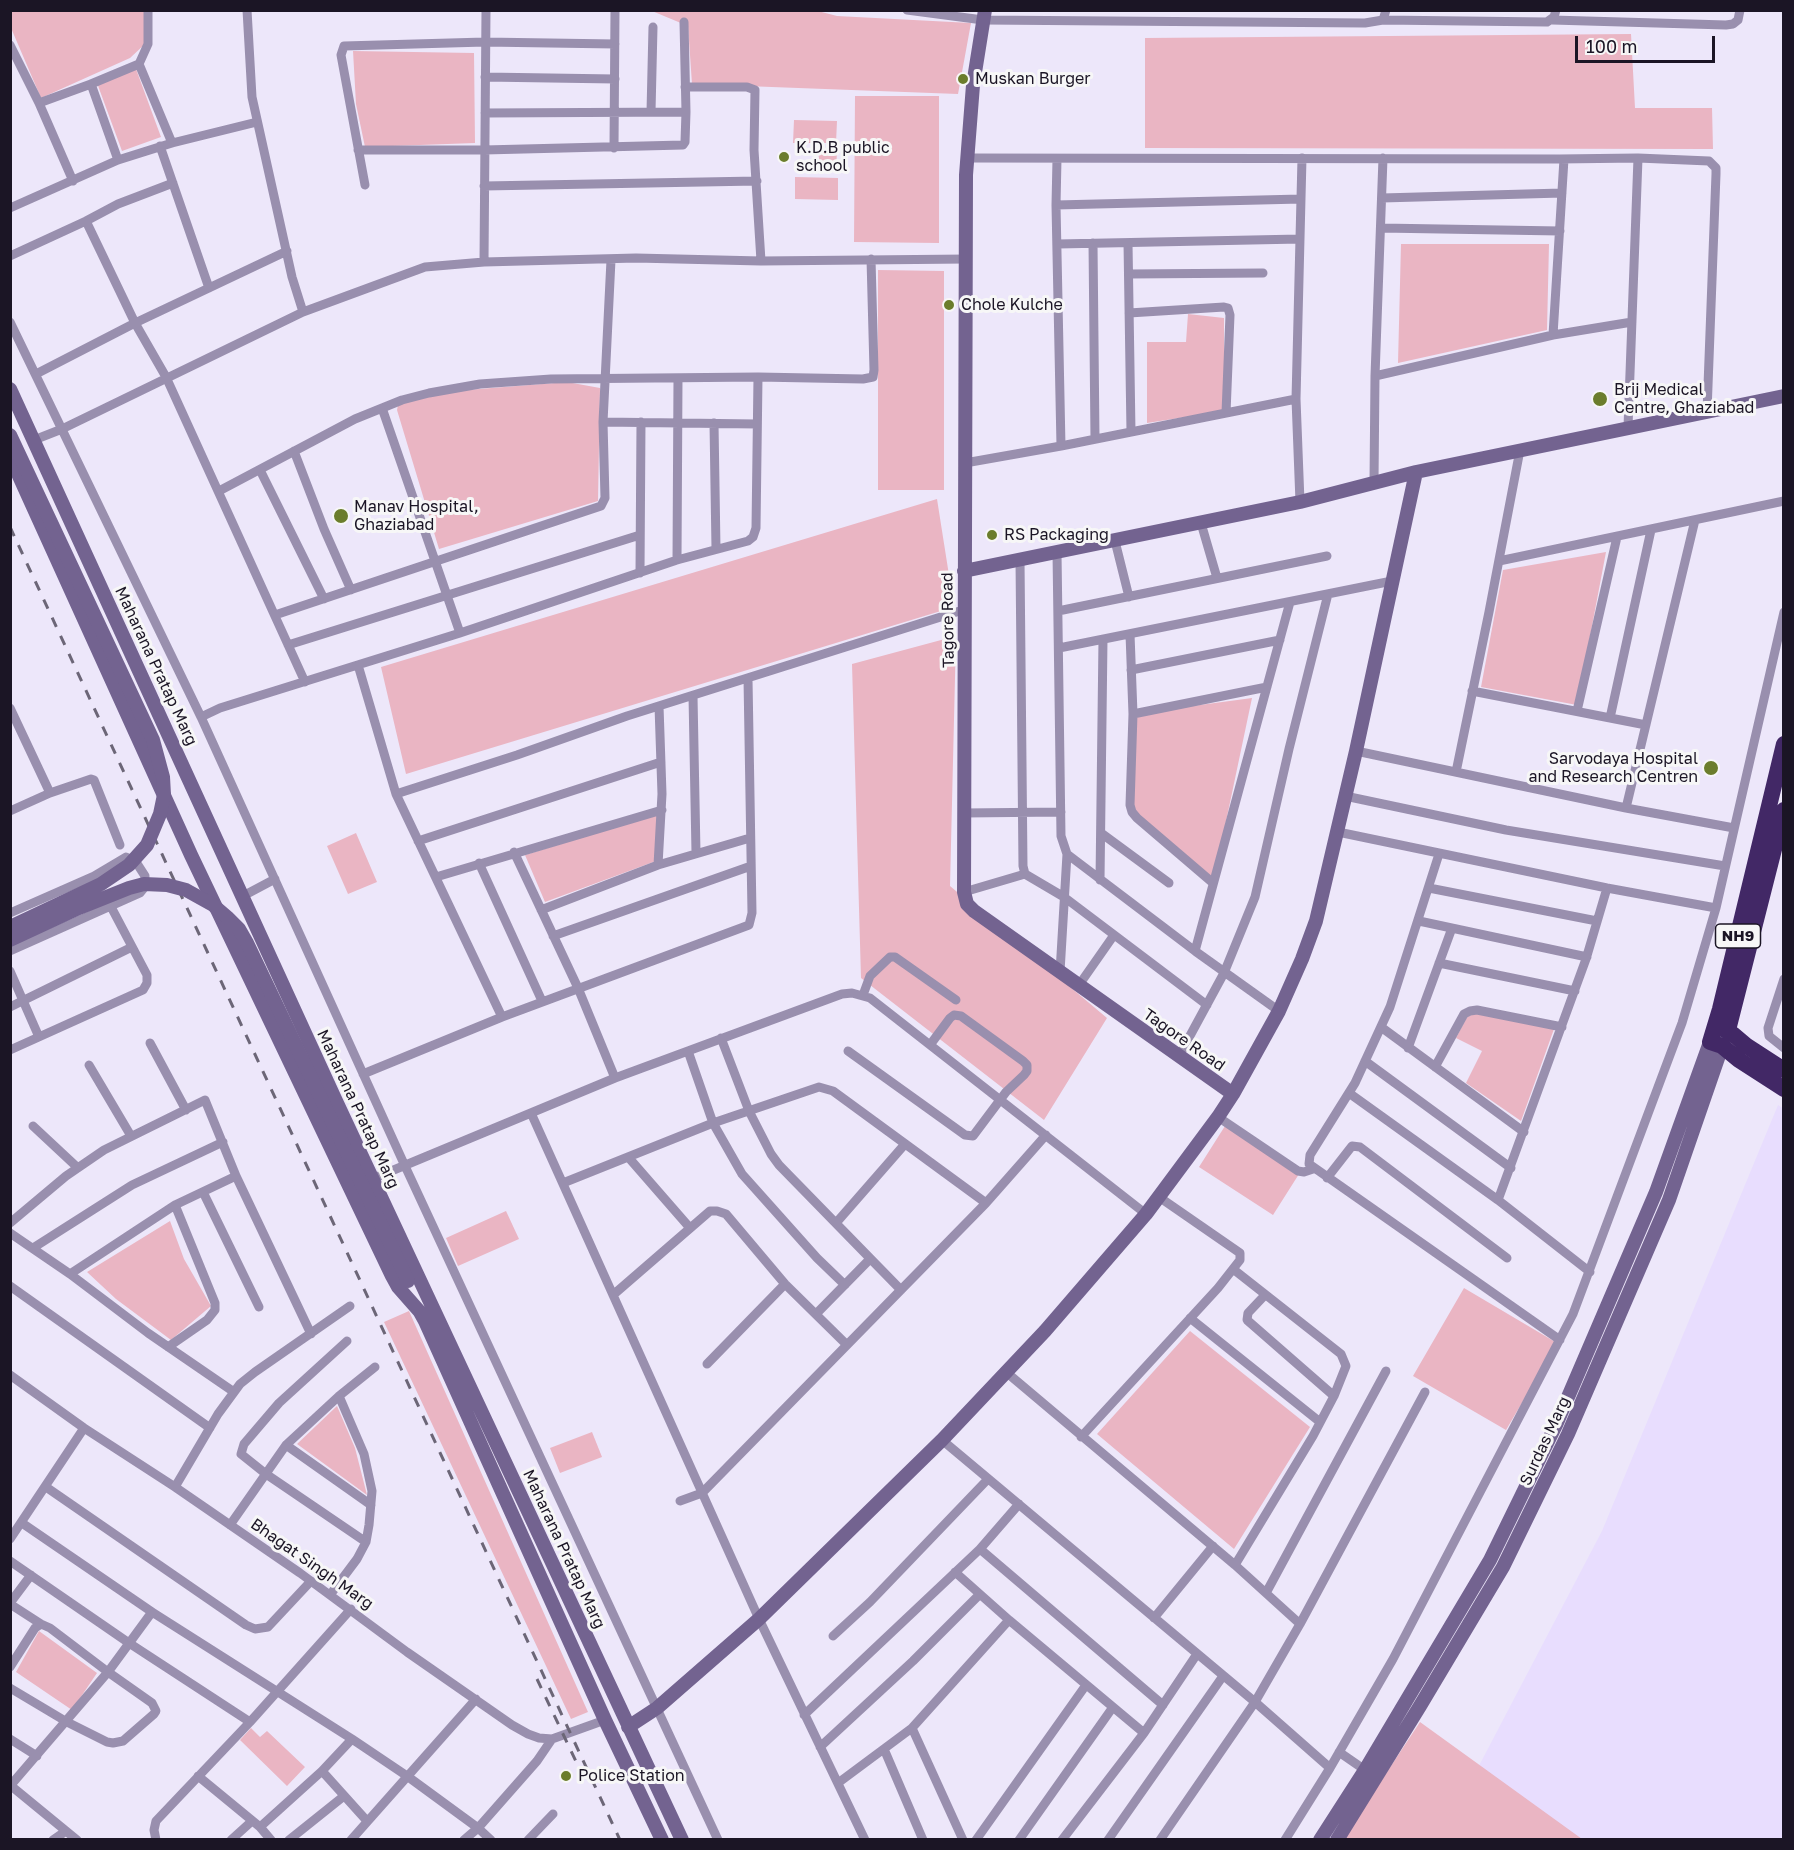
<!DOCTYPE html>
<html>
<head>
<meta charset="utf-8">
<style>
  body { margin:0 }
  #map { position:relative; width:1794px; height:1850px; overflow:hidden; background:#ede7fa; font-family:"Golos Text",sans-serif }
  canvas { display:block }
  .frame { position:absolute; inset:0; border:12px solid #1b1525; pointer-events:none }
  .scale { position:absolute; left:1575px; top:36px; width:140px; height:27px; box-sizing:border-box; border:3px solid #1b1525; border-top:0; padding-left:8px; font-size:18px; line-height:21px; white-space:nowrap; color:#1b1525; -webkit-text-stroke:4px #f7f7f7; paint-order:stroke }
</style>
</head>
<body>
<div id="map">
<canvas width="1794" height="1850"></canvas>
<div class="frame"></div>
<div class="scale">100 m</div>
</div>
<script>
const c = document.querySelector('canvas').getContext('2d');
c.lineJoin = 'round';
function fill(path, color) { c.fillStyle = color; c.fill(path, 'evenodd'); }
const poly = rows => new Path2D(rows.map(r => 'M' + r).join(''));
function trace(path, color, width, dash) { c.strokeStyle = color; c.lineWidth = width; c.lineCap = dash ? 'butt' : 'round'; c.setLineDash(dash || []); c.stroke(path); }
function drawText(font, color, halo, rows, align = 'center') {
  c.font = font + ' "Golos Text",sans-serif'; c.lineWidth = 6; c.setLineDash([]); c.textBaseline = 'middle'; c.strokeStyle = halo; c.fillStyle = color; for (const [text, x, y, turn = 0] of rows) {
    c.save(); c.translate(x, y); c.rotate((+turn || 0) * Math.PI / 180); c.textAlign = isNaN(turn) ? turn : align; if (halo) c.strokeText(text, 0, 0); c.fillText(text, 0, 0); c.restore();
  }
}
const built = poly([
  [1778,1105,1784,1109,1783,1839,1432,1840,1471,1781,1602,1531]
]);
const green = poly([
  [814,10,837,16,971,23,958,94,692,84,688,26,652,11],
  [10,11,144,11,145,44,130,58,41,98,11,28],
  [1631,34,1635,108,1712,108,1713,149,1145,148,1145,38],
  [353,51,474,53,475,143,365,147,356,104],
  [136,69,161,137,122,151,97,83],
  [855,96,939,96,939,243,854,242],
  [794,120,837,121,836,143,793,143],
  [819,151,837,151,836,172,818,171],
  [795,177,838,178,838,200,795,199],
  [1401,244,1549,244,1547,330,1398,363],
  [878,270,944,271,944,490,878,490],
  [1188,314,1224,318,1224,411,1147,423,1147,342,1186,342],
  [567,382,600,388,598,501,439,549,397,410,398,405,429,393],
  [937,499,954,607,406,774,381,667],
  [1606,552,1577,705,1481,687,1503,570],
  [956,636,950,886,1107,1018,1044,1120,861,978,852,664],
  [1252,698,1213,883,1127,805,1133,714],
  [658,814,656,861,545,902,525,855],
  [356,833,377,882,348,894,327,846],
  [1478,1012,1554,1029,1521,1121,1466,1083,1482,1051,1456,1038,1467,1017],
  [1225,1126,1299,1174,1273,1215,1199,1167],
  [506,1211,519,1239,458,1266,446,1238],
  [170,1221,184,1259,211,1306,171,1340,116,1299,87,1272],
  [1464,1288,1557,1343,1506,1430,1413,1376],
  [409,1311,588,1712,571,1719,384,1322],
  [1190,1331,1310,1427,1234,1549,1097,1434],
  [337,1406,355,1448,367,1495,297,1444],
  [592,1432,602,1457,560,1473,550,1448],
  [39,1631,97,1673,72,1710,16,1672],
  [1420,1722,1582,1839,1342,1840],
  [251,1728,260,1737,267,1731,305,1767,287,1786,240,1740]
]);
const street = poly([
  [148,10,148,44,139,64,172,143],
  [247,10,252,97,292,277,303,312],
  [907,10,983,20,1365,23,1383,20,1386,10],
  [1383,20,1547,22,1554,17,1556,10],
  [1552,20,1726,25,1733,24,1738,20,1740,10],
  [10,45,39,103,73,181],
  [485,77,615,79],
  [685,87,747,87,755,90,754,150,761,261],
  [39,103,91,84],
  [651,112,653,27],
  [485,113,686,112],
  [160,146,209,288],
  [614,148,615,10],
  [358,150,484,150,683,145,685,142,686,112,684,22],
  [966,158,1559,159,1638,158,1709,161,1716,168,1716,174,1707,412],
  [1057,159,1056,205,1061,446],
  [118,160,91,84,139,64],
  [365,185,341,55,344,46,485,42,615,44],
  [484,186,757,181],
  [1382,198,1562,193],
  [1056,205,1301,199],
  [10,208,118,160,172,143,257,122],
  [86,221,118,204,173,183],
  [1381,228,1560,231],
  [1093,243,1095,439],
  [1128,243,1131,432],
  [1058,244,1300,239],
  [10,256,86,221,135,323,166,377,305,682],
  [484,262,486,10],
  [1129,274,1263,273],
  [1129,313,1224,307,1228,308,1230,315,1226,413],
  [10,322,201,717,405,1166,718,1840],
  [1553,335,1564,159],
  [36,374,135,323,287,251],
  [1375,376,1553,335,1632,322],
  [758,377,863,379,873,377,874,370,871,259],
  [382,408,460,633],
  [603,422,757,424],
  [714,423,716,549],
  [1628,427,1638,158],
  [34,440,62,429,303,312,425,267,484,262,636,258,761,261,967,259],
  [294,451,324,529,351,590],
  [965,463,1061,446,1296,399],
  [260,470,324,599],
  [1374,482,1375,376,1383,158],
  [1300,502,1296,399,1302,158],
  [1201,523,1217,578],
  [1115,541,1129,597],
  [1057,553,1061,836,1067,854,1195,951,1279,1011],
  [677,560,678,378],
  [1020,560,1023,866,1025,874,1064,897,1207,1005],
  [1499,561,1784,501],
  [640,573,641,422],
  [1058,611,1327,556],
  [275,615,601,506,605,498,603,422,611,260],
  [1130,634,1133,714,1130,805,1132,812,1137,818,1213,883],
  [288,645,640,535],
  [1059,648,1392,581],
  [358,665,396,794,502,1017],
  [1131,670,1280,640],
  [1472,691,1646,725],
  [693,696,696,853],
  [10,708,50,793],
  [1577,711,1617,537],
  [1133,714,1267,687],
  [201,717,220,708,460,633,677,560,748,541,753,537,756,528,758,377,551,379,480,384,429,393,402,400,355,419,219,491],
  [1610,718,1651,530],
  [1356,751,1626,808,1734,828],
  [1456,772,1489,612,1520,450],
  [396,794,517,755,627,716,966,609],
  [1345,796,1506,830,1725,866],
  [1626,808,1695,520],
  [10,811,50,793,91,779,94,780,120,845],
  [964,813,1061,812],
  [1338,832,1607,888,1716,908],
  [1101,833,1169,883],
  [418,841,661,762],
  [514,852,578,988,615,1078],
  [1439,854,1390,1007,1355,1083,1310,1155,1309,1164,1560,1340],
  [479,863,542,1001],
  [658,865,750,838],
  [436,877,662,810],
  [1100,880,1103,639],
  [1429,888,1597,921],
  [964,892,1025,874],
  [243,896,275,879],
  [541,910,658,865,662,794,659,706],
  [10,913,94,876,126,857,136,862,145,876,144,888,140,893,10,951],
  [1419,921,1587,957],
  [553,936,751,866],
  [1195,951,1290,602],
  [1439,963,1575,991],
  [10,971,39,1037],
  [1060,972,1067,854],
  [1784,979,1768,1028,1769,1036,1784,1048],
  [1079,985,1114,935],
  [863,995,870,976,890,957,895,957,956,1000],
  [10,1007,132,947],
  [1381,1027,1524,1132],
  [721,1038,749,1111,771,1154,779,1165,901,1290],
  [150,1043,186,1110],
  [1408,1048,1452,928],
  [10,1050,143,990,147,983,147,975,109,903],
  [688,1051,713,1123,742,1174,817,1258,845,1285],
  [848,1051,965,1135,973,1136,1006,1092,1024,1075,1027,1071,1027,1065,1023,1061,961,1016,954,1015,950,1018,930,1045],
  [1179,1056,1224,973,1255,897,1289,749,1328,594],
  [1365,1061,1511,1168],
  [89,1065,131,1136],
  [1435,1067,1464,1014,1470,1011,1477,1010,1562,1027],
  [363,1074,502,1017,749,925,752,913,748,679],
  [1349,1093,1498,1200,1590,1272],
  [531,1113,759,1619,865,1840],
  [1218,1117,1298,1171,1304,1172,1313,1169],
  [33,1126,78,1168],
  [629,1158,690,1228],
  [1327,1178,1352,1146,1360,1147,1507,1258],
  [372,1179,615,1078,842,994,852,993,870,998,1146,1214],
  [563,1183,713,1123,819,1087,833,1091,986,1203],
  [203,1192,259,1307],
  [1498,1200,1586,959,1607,888],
  [10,1223,66,1176,104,1150,205,1100,236,1176,311,1334],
  [836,1223,905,1144],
  [10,1233,70,1274,148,1333,234,1392],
  [33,1248,132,1185,223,1142],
  [1233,1269,1341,1354,1346,1366,1334,1396,1313,1436,1235,1565],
  [70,1274,175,1205,236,1176],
  [10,1286,210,1428],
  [613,1295,710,1211,717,1211,726,1214,785,1284,847,1345],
  [1265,1295,1248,1313,1247,1320,1334,1396],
  [816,1314,870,1259],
  [1190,1318,1320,1422],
  [347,1341,279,1403,244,1444,241,1454,266,1474,366,1542],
  [168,1347,207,1320,215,1310,215,1303,175,1205],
  [707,1364,785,1284],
  [1006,1372,1235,1565,1300,1624],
  [10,1375,84,1428,175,1487,300,1573,407,1652,512,1725,528,1734,539,1738,552,1739,605,1720],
  [1081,1437,1218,1288,1240,1260,1240,1253,1159,1197],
  [942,1440,1255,1702,1330,1768],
  [286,1445,371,1505],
  [46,1487,246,1625,255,1629,268,1627,311,1581],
  [175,1487,218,1414,240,1384,255,1372,350,1306],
  [680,1501,702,1493,986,1203,1046,1135],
  [22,1523,152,1612,352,1739,407,1776,478,1828,491,1840],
  [230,1525,286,1445,339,1396,375,1367],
  [10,1539,84,1428],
  [980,1549,1163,1705],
  [10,1561,129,1643,250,1722],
  [955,1572,1009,1620,1144,1733],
  [1266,1593,1386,1371],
  [330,1595,357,1559,366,1542,369,1525,372,1491,364,1454,339,1396],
  [10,1603,31,1575],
  [10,1604,41,1624],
  [1154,1618,1213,1546],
  [833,1636,870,1602,988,1479],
  [10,1667,35,1628,41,1624,50,1628,108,1672,152,1703,156,1711,154,1714,123,1741,113,1743,107,1742,67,1722,10,1688],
  [804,1715,980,1549,1019,1504],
  [912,1728,963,1840],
  [10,1739,37,1756],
  [820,1747,913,1661,979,1595],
  [884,1749,923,1840],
  [1339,1752,1365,1770],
  [322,1771,367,1821],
  [198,1776,260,1827,271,1840],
  [838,1783,912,1728,1009,1620],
  [10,1785,77,1840],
  [10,1786,108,1672,152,1612],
  [260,1827,322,1771,352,1739],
  [53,1840,66,1831],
  [156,1840,154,1830,156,1821,250,1722,351,1609],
  [231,1840,252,1821],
  [289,1840,344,1796],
  [351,1840,476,1699],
  [464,1840,478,1828,537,1761,552,1739],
  [528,1840,553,1814],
  [976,1840,1086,1685],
  [1019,1840,1113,1707],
  [1062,1840,1144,1733,1197,1654],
  [1108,1840,1223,1676],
  [1160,1840,1255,1702,1300,1624,1425,1392],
  [1285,1840,1330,1768,1393,1659,1573,1314,1682,1023,1716,908,1784,612]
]);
const secondary = poly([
  [985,10,973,85,966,175,964,892,967,904,974,911,1233,1094],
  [10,389,336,1101,682,1840],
  [10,456,191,855,392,1276,398,1287,420,1312,425,1321,605,1720,662,1840],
  [964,571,1300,502,1416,472,1784,396],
  [628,1727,657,1708,759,1619,942,1440,1045,1331,1146,1214,1218,1117,1233,1094,1279,1011,1302,959,1316,921,1356,751,1416,472],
  [1320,1840,1365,1770,1490,1560,1556,1425,1656,1192,1710,1042],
  [1337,1840,1420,1706,1503,1567,1568,1434,1669,1200,1725,1038]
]);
const highway = poly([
  [1784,744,1720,1009,1710,1042,1722,1046,1739,1060,1784,1089],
  [1720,1027,1734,1035,1747,1046,1784,1070],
  [1728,1030,1784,810]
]);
const rail = poly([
  [10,527,620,1840],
  [537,1679,581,1772]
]);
const secondaryBridge = poly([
  [10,435,153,740,163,777,164,795,160,814,147,845,129,865,101,884,10,927],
  [10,940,79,908,129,888,144,884,167,885,186,890,213,905,227,917,239,929,247,943,408,1281]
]);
const markers = [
  [963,79,6,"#6b7d2c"],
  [784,157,6,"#6b7d2c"],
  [949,305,6,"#6b7d2c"],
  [1600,399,8,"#6b7d2c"],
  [341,516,8,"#6b7d2c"],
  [992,535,6,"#6b7d2c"],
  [1711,768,8,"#6b7d2c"],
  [566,1776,6,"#6b7d2c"]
];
const shields = [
  [1738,936,45]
];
const shieldNames = [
  ["NH9",1738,936]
];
const poiNames = [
  ["Muskan Burger",975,79],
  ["K.D.B public",796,148],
  ["school",796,166],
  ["Chole Kulche",961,305],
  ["Brij Medical",1614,390],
  ["Centre, Ghaziabad",1614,408],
  ["Manav Hospital,",354,507],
  ["Ghaziabad",354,525],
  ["RS Packaging",1004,535],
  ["Sarvodaya Hospital",1698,759,"right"],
  ["and Research Centren",1698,777,"right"],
  ["Police Station",578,1776]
];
const streetNames = [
  ["Tagore Road",948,620,-91],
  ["Maharana Pratap Marg",156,666,65],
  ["Tagore Road",1184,1040,35],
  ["Maharana Pratap Marg",358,1109,65],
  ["Surdas Marg",1545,1441,-65],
  ["Maharana Pratap Marg",564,1549,65],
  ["Bhagat Singh Marg",312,1564,35]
];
fill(built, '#e8ddfe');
fill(green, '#eab5c3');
trace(street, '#998fae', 9);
trace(secondary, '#736390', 14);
trace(highway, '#422866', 16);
trace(rail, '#6c6677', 3, [10, 10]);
trace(secondaryBridge, '#736390', 14);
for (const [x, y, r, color] of markers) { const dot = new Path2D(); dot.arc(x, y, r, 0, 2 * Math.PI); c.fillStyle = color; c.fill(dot); trace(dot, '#f7f7f7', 2); }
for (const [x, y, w] of shields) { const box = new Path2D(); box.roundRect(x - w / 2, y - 12, w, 24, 4.5); c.fillStyle = '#f7f7f7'; c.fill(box); trace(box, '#1b1525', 1.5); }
drawText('bold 15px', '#1b1525', null, shieldNames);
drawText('16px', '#1b1525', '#f7f7f7', poiNames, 'left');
drawText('16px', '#1b1525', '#f7f7f7', streetNames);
</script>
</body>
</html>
